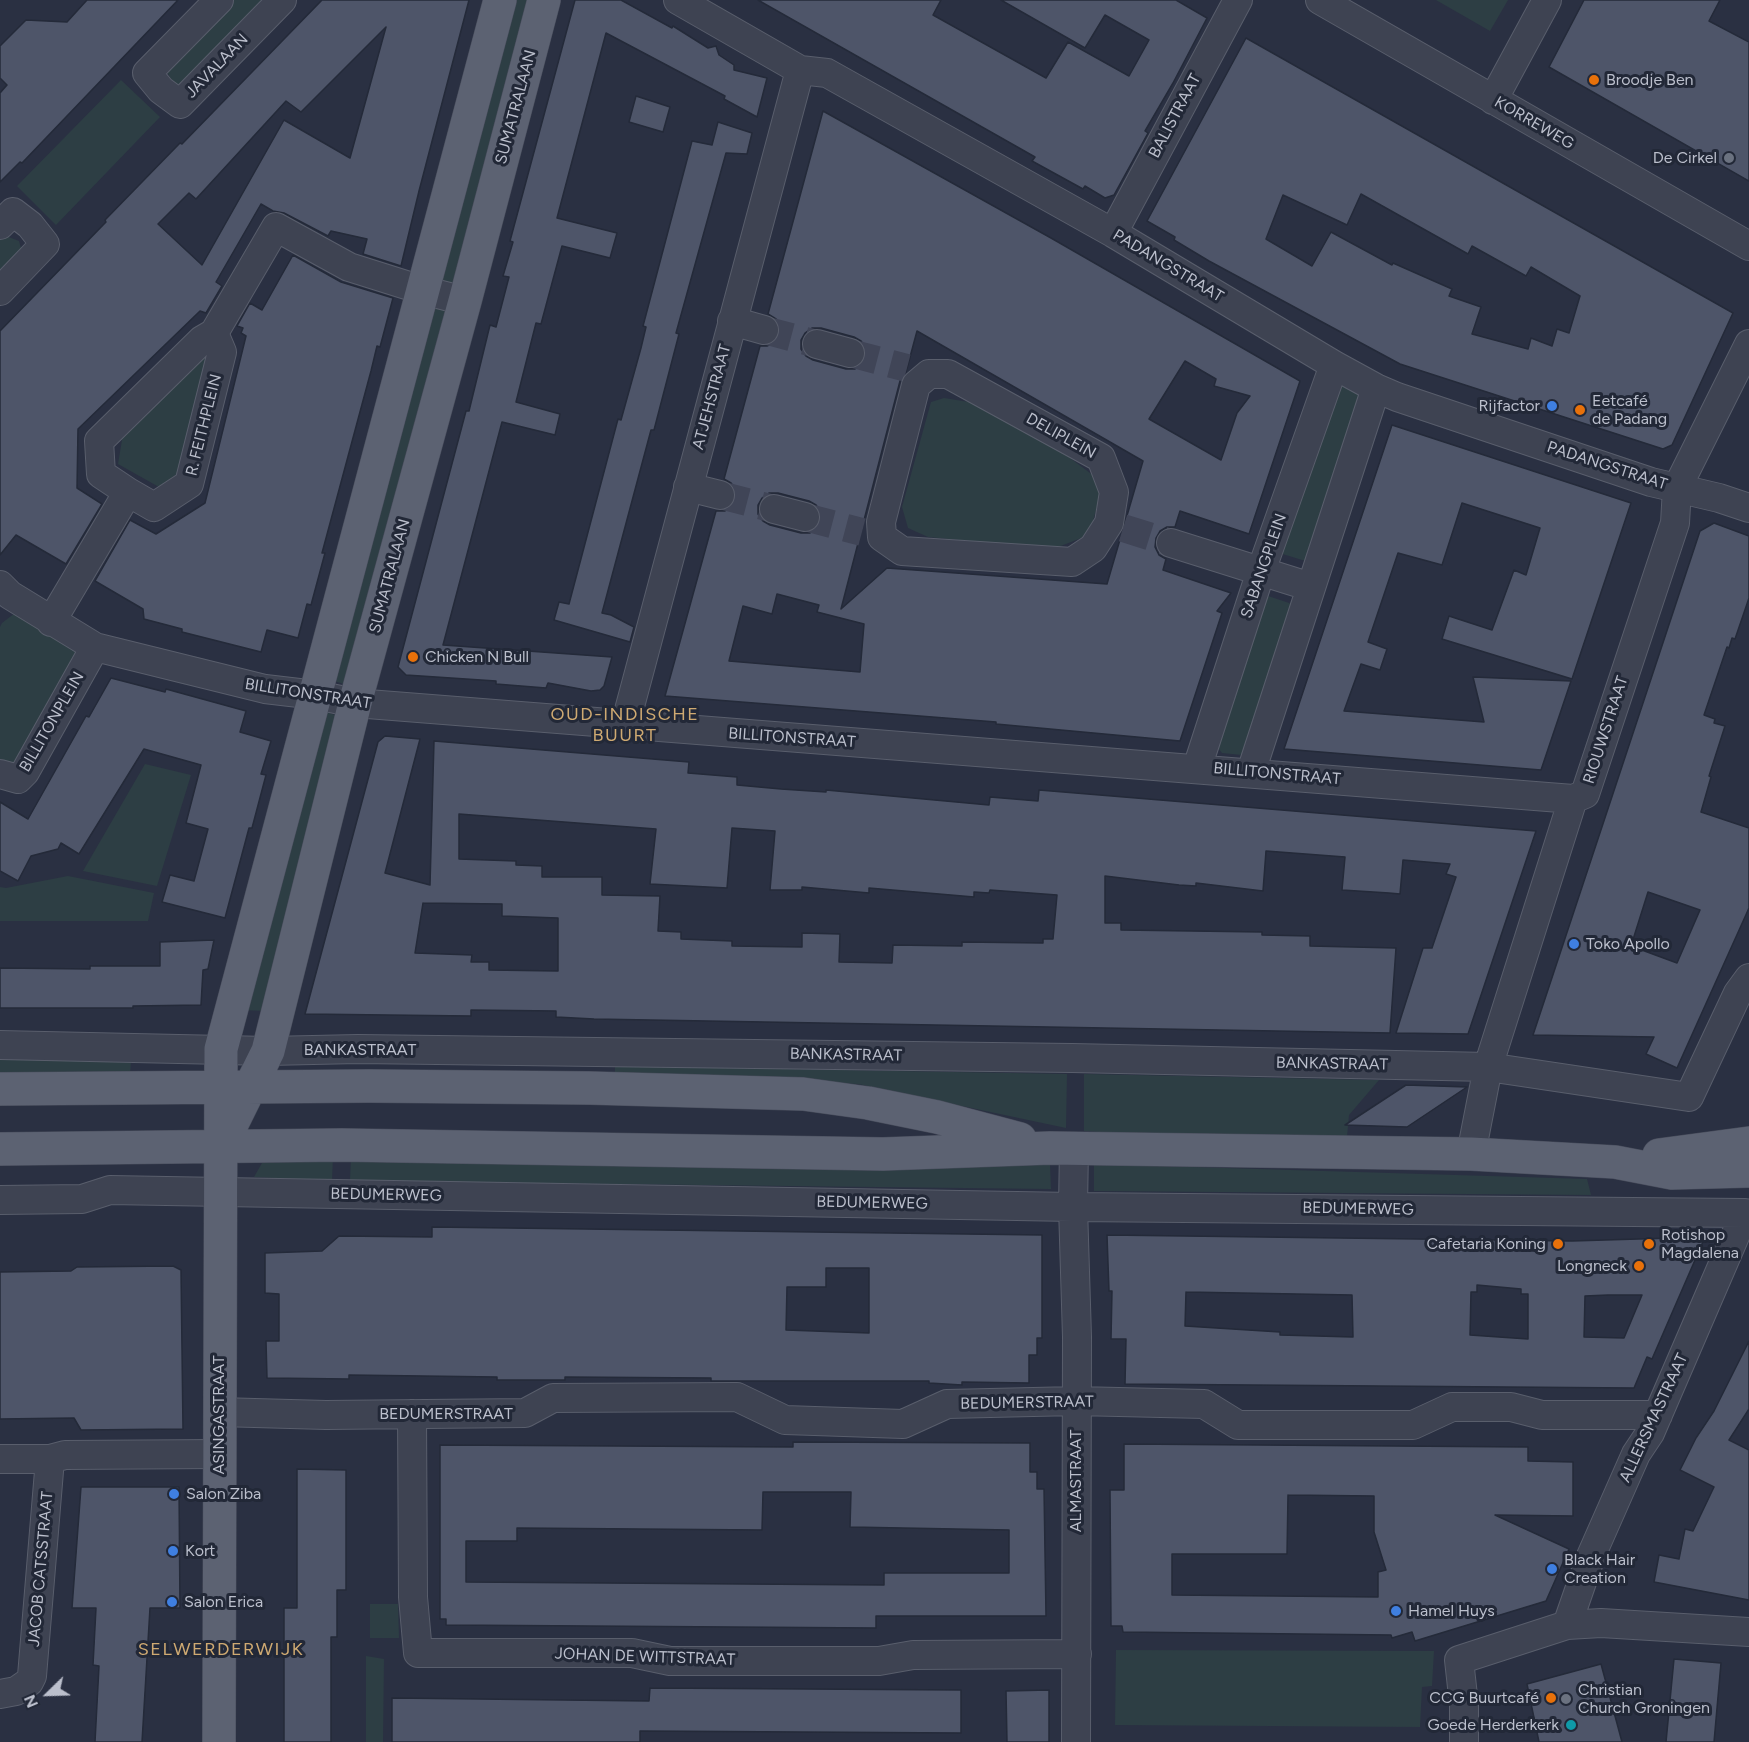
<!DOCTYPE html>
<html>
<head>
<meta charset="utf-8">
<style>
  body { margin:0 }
  #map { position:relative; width:1749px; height:1742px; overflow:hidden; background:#2a3042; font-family:Figtree,sans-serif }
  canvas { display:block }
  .north { position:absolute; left:18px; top:1664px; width:60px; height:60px; -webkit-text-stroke:4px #222837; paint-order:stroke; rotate:247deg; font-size:16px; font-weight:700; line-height:24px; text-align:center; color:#bbbfcc }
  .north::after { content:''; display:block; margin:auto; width:21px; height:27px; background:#bbbfcc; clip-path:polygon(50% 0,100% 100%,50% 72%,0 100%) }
</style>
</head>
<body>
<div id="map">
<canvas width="1749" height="1742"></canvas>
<div class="north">N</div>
</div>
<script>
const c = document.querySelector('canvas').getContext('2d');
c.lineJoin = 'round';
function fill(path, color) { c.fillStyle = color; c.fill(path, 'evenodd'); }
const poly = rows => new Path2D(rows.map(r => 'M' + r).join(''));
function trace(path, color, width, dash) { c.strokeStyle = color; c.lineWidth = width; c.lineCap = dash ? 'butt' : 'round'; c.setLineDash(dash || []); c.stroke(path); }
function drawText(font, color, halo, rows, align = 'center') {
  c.font = font + ' Figtree,sans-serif'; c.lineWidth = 6; c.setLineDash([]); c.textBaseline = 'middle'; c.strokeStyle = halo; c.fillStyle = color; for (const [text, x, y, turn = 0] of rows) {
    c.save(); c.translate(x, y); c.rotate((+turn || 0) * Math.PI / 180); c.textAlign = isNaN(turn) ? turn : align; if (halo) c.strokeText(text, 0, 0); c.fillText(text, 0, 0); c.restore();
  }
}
const green = poly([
  [231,0,271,0,187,86,173,83,165,68],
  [507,0,536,0,460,294,431,287],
  [1436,0,1508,0,1490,31],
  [121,80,160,117,56,225,17,186],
  [3,235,19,241,23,255,0,278,0,238],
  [427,304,454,312,354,687,327,679],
  [202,353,211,360,185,468,159,487,118,464,124,428],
  [1345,385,1359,392,1365,403,1312,563,1276,552,1337,386],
  [944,398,969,402,1054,446,1098,479,1100,496,1089,535,1053,549,928,537,908,528,902,507,931,402],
  [1262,594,1298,606,1242,755,1222,753,1215,744],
  [15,613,74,645,81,659,22,761,2,766,0,765,0,627,2,623],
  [319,710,345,718,267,1011,239,1010],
  [145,764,191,775,157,886,83,871],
  [68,876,154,893,148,921,0,921,0,887,6,888],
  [0,1057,131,1060,130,1076,0,1078],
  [615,1066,1067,1074,1066,1128,858,1084,615,1073],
  [1084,1074,1379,1080,1349,1115,1347,1137,1158,1136,1084,1131],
  [333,1156,332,1181,254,1177,262,1163,268,1158],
  [351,1157,1050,1164,1051,1189,350,1181],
  [1094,1164,1587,1179,1591,1195,1094,1191],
  [370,1604,398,1604,399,1638,370,1638],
  [1116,1650,1434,1651,1432,1686,1422,1687,1420,1727,1115,1725],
  [366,1656,384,1659,383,1742,366,1742]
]);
const building = poly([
  [87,0,178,0,22,163,20,162,0,182,0,93,7,85,0,78,0,46,26,20,67,22,87,0],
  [322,0,469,0,419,191,401,266,363,254,367,239,331,231,328,236,284,213,273,211,261,204,216,282,222,286,206,313,200,311,78,429,77,488,102,504,66,564,16,535,0,555,0,331,106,222,105,220,180,143,182,144,322,0],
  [386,27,350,158,284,120,202,265,158,224,189,193,196,199,286,101,301,112,386,27],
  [575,0,621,0,672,28,673,26,708,48,716,46,719,55,734,65,734,70,767,78,757,117,724,99,725,96,606,33,557,218,617,233,610,258,562,246,541,324,536,323,516,402,560,414,555,435,502,422,443,645,612,657,604,686,600,690,591,691,548,683,546,688,496,684,496,681,406,675,398,667,466,411,469,411,490,325,496,327,509,277,503,276,513,242,510,241,575,0],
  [758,0,941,0,933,15,1046,78,1068,42,1129,76,1149,40,1105,15,1085,48,1001,0,1176,0,1207,18,1173,83,1145,131,1148,133,1114,195,1105,198,1085,186,1083,189,1032,161,1035,157,758,0],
  [1584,0,1720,0,1709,21,1749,42,1749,181,1549,67,1584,0],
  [1246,38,1733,313,1672,445,1663,449,1400,364,1209,261,1174,240,1175,237,1147,221,1246,38],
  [1361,194,1468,254,1472,246,1526,276,1531,267,1580,296,1569,333,1557,329,1552,346,1531,338,1528,349,1472,334,1481,307,1449,296,1452,289,1393,263,1392,265,1331,232,1312,266,1266,239,1283,195,1347,225,1361,194],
  [636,96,670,107,663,132,629,122,636,96],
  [823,111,1051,238,1300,381,1249,534,1180,511,1175,527,1167,527,1160,531,1156,538,1155,547,1159,555,1166,559,1163,570,1231,593,1217,611,1222,613,1180,741,996,724,996,722,665,696,716,511,725,511,731,507,736,500,736,490,731,483,724,479,760,346,767,346,775,342,780,334,780,325,776,319,768,314,823,111],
  [812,328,821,328,854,337,861,341,866,349,866,358,862,364,855,369,846,369,813,360,806,356,801,349,801,340,805,333,812,328],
  [917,331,1143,461,1107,584,887,568,841,609,900,381,906,372,917,331],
  [1185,361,1216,379,1214,386,1250,396,1237,413,1221,460,1149,419,1185,361],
  [769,493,778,493,809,501,816,505,821,513,821,521,817,528,810,533,801,533,770,525,763,521,758,514,758,505,762,498,769,493],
  [777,594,819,605,817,612,864,624,860,672,729,661,743,606,772,614,777,594],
  [718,122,752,133,747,154,726,153,676,333,679,334,654,430,651,430,602,613,611,615,634,627,630,642,554,620,559,602,569,604,618,419,621,420,641,348,646,327,643,326,692,141,712,145,718,122],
  [293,255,341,282,393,298,380,347,377,346,371,371,322,553,325,553,311,605,307,604,298,638,267,630,261,652,182,632,182,629,144,619,143,609,95,581,130,520,156,534,205,503,246,336,241,333,243,328,237,326,250,303,262,310,293,255],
  [1392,425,1631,503,1572,679,1442,639,1449,616,1492,630,1514,570,1526,575,1540,528,1462,503,1442,565,1398,553,1368,642,1387,649,1380,670,1361,664,1344,711,1484,722,1473,677,1571,681,1541,770,1284,749,1392,425],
  [1714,523,1749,536,1749,598,1735,639,1732,638,1729,648,1727,647,1704,715,1715,719,1714,723,1725,726,1709,776,1711,777,1701,812,1749,828,1749,908,1677,1068,1646,1054,1654,1037,1533,1035,1700,531,1714,523],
  [1648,892,1700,910,1677,963,1631,946,1648,892],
  [111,678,165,692,166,689,246,711,240,732,271,741,261,774,266,775,252,828,249,828,225,918,162,902,170,875,194,881,208,829,186,823,201,765,144,749,79,854,61,843,58,849,31,856,18,881,0,871,0,802,28,819,86,716,89,717,111,678],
  [385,736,420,739,385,873,430,885,434,741,689,762,688,773,737,777,737,785,781,789,826,792,826,790,989,805,990,797,1038,801,1039,790,1536,831,1468,1034,1396,1033,1423,948,1432,948,1456,877,1446,874,1450,864,1403,860,1400,894,1389,893,1342,890,1345,857,1266,851,1263,891,1196,883,1196,886,1179,885,1105,876,1105,923,1121,923,1121,930,1262,932,1262,935,1310,936,1310,946,1396,948,1390,1033,594,1019,556,1017,556,1011,471,1010,471,1016,305,1014,378,742,385,736],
  [459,814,656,829,650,884,727,888,732,828,775,831,770,890,802,890,802,887,869,893,869,888,974,897,974,892,989,893,990,890,1057,895,1053,939,1043,939,1043,943,962,942,962,946,893,945,892,963,839,962,840,934,802,933,802,947,732,946,732,941,681,939,681,932,658,931,660,896,602,895,602,877,542,877,542,866,516,865,516,861,459,859,459,814],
  [423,903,502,904,502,916,558,918,558,971,489,970,489,962,471,962,472,955,415,953,423,903],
  [214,940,208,969,203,970,201,1005,133,1006,133,1008,0,1008,0,968,90,969,90,966,160,966,160,942,214,940],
  [1406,1085,1467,1087,1407,1127,1345,1125,1406,1085],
  [432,1227,1042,1235,1042,1338,1037,1338,1037,1355,1029,1355,1029,1383,962,1382,962,1385,929,1383,929,1381,711,1381,711,1378,565,1377,565,1380,497,1380,497,1377,349,1375,349,1379,267,1378,266,1341,279,1341,279,1294,265,1293,265,1253,322,1251,339,1236,432,1237,432,1227],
  [826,1268,869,1268,869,1333,786,1330,787,1287,826,1287,826,1268],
  [1107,1235,1572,1241,1705,1237,1652,1359,1647,1357,1634,1388,1125,1384,1126,1339,1111,1339,1112,1291,1109,1291,1107,1235],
  [1477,1285,1521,1289,1521,1294,1528,1294,1528,1339,1470,1335,1471,1292,1477,1292,1477,1285],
  [1186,1292,1352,1295,1353,1337,1280,1335,1280,1332,1185,1326,1186,1292],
  [1608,1295,1642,1295,1624,1338,1584,1337,1585,1296,1608,1295],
  [173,1266,181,1270,183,1429,81,1430,74,1418,0,1419,0,1272,71,1271,77,1267,173,1266],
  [1749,1341,1749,1409,1729,1440,1749,1450,1749,1600,1654,1582,1659,1555,1679,1559,1685,1529,1693,1531,1714,1487,1680,1470,1696,1438,1714,1411,1749,1341],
  [793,1442,1030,1443,1030,1472,1037,1472,1037,1489,1044,1489,1046,1616,876,1616,876,1628,446,1625,446,1619,440,1619,440,1445,793,1447,793,1442],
  [763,1492,851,1492,850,1527,1009,1530,1009,1573,884,1573,884,1585,466,1582,466,1541,517,1541,517,1528,762,1530,763,1492],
  [1124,1444,1528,1447,1528,1461,1573,1462,1573,1516,1495,1515,1569,1549,1546,1601,1415,1641,1412,1632,1392,1638,1391,1635,1123,1632,1122,1626,1111,1626,1110,1490,1124,1490,1124,1444],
  [1288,1495,1374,1496,1374,1532,1386,1570,1378,1572,1378,1597,1172,1595,1172,1554,1287,1554,1288,1495],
  [297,1469,346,1470,346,1590,337,1590,337,1637,331,1637,331,1742,284,1742,284,1608,297,1608,297,1469],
  [81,1487,179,1487,180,1608,150,1608,142,1742,95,1742,99,1666,93,1665,96,1608,72,1608,81,1487],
  [1674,1659,1721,1663,1714,1742,1666,1742,1674,1659],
  [1601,1664,1622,1742,1539,1742,1527,1684,1601,1664],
  [650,1688,961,1690,961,1733,640,1731,640,1742,392,1742,392,1698,649,1701,650,1688],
  [1049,1690,1049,1742,1007,1742,1006,1691,1049,1690]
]);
const minorTunnel = poly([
  [764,330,817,344],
  [850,353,907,368],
  [720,495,774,509],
  [805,517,862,532],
  [1123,528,1171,543]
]);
const minor = poly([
  [219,0,147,73,161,90,180,104,282,0],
  [678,0,800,70,827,73,1113,233,1334,365,1376,388,1397,397,1651,482,1719,498,1749,508],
  [1320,0,1749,246],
  [1493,100,1547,0],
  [0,225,13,212,30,225,45,244,0,291],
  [1113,233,1238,0],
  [732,321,764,330],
  [817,344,850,353],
  [929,374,948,374,1101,458,1114,492,1109,523,1093,548,1072,562,902,551,882,537,881,522,916,385,929,374],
  [688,487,720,495],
  [128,492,154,507,189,484,222,352,214,333],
  [774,509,805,517],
  [1171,543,1311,587],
  [0,585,10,595,95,647,265,689,316,695,355,703,1573,799,1585,794,1675,523,1677,488,1749,344],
  [51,622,128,492,101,474,99,441,202,340,214,333,276,227,349,267,422,290,465,301],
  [625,725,800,70],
  [1197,768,1261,571,1334,365],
  [1251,772,1376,388],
  [0,774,18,779,25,772,95,647],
  [0,1045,268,1051,358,1049,1072,1058,1488,1067,1689,1097,1738,993,1749,978],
  [1074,1148,1073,1207,1077,1337,1076,1742],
  [1471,1154,1488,1067,1573,799],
  [0,1200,82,1199,110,1190,1073,1207,1745,1213,1650,1433,1636,1454,1591,1556,1567,1625],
  [219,1412,326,1415,525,1413,553,1398,737,1397,785,1420,903,1424,947,1404,1076,1401,1204,1404,1238,1425,1413,1425,1452,1407,1511,1407,1542,1415,1658,1415],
  [412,1414,413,1597,418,1653,632,1653,670,1661,879,1661,913,1655,1077,1654],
  [0,1459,50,1459,65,1455,219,1454],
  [0,1694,16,1691,29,1682,32,1676,50,1459],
  [1464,1742,1464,1705,1459,1660,1567,1625,1601,1623,1749,1632]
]);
const major = poly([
  [0,1089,369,1086,589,1088,803,1094,868,1103,937,1117,1020,1139],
  [224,1140,268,1051,355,703,465,301,544,0],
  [0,1149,342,1145,883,1154,1050,1148,1471,1154,1615,1162,1672,1173,1749,1171],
  [1659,1155,1749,1143],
  [219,1742,221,1049,500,0]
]);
const markers = [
  [1594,80,6,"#e8710a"],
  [1729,158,6,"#6b7280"],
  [1552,406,6,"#3f7fe0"],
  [1580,410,6,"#e8710a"],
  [413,657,6,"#e8710a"],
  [1574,944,6,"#3f7fe0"],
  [1558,1244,6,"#e8710a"],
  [1649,1244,6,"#e8710a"],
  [1639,1266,6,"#e8710a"],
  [174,1494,6,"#3f7fe0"],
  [173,1551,6,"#3f7fe0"],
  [1552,1569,6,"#3f7fe0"],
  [172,1602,6,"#3f7fe0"],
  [1396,1611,6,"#3f7fe0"],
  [1551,1698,6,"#e8710a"],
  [1566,1699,6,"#6b7280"],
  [1571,1725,6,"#0f9aa8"]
];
const streetNames = [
  ["JAVALAAN",217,66,-46],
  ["SUMATRALAAN",516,107,-75],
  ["BALISTRAAT",1175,116,-62],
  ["KORREWEG",1534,123,30],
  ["PADANGSTRAAT",1168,266,31],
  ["ATJEHSTRAAT",712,397,-75],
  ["R. FEITHPLEIN",204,425,-76],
  ["DELIPLEIN",1061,436,29],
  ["PADANGSTRAAT",1607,466,18],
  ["SABANGPLEIN",1264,566,-71],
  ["SUMATRALAAN",390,576,-75],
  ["BILLITONSTRAAT",308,694,9],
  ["BILLITONPLEIN",52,722,-60],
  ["RIOUWSTRAAT",1606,730,-72],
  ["BILLITONSTRAAT",792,738,4],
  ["BILLITONSTRAAT",1277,774,5],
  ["BANKASTRAAT",360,1050],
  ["BANKASTRAAT",846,1055,1],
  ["BANKASTRAAT",1332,1064,1],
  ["BEDUMERWEG",386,1195,1],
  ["BEDUMERWEG",872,1203,1],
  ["BEDUMERWEG",1358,1209,1],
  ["BEDUMERSTRAAT",1027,1403,-1],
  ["BEDUMERSTRAAT",446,1414],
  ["ASINGASTRAAT",219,1415,-90],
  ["ALLERSMASTRAAT",1654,1418,-65],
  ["ALMASTRAAT",1076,1481,-90],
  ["JACOB CATSSTRAAT",41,1569,-85],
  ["JOHAN DE WITTSTRAAT",645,1657,2]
];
const poiNames = [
  ["Broodje Ben",1606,80],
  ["De Cirkel",1717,158,"right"],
  ["Eetcafé",1592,401],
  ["de Padang",1592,419],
  ["Rijfactor",1540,406,"right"],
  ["Chicken N Bull",425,657],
  ["Toko Apollo",1586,944],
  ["Rotishop",1661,1235],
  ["Magdalena",1661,1253],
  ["Cafetaria Koning",1546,1244,"right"],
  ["Longneck",1627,1266,"right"],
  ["Salon Ziba",186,1494],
  ["Kort",185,1551],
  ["Black Hair",1564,1560],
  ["Creation",1564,1578],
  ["Salon Erica",184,1602],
  ["Hamel Huys",1408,1611],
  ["Christian",1578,1690],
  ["Church Groningen",1578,1708],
  ["CCG Buurtcafé",1539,1698,"right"],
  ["Goede Herderkerk",1559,1725,"right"]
];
const neighbourhoodNames = [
  ["OUD-INDISCHE",625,715],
  ["BUURT",625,736],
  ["SELWERDERWIJK",221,1650]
];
fill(green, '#2d3e44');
fill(building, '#4e5569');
trace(building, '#242a39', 1.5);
trace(minorTunnel, '#404557', 28, [28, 14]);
trace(minor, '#595e6c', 30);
trace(major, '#474c5b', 34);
trace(minor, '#3e4352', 28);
trace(major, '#5c6272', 33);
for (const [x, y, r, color] of markers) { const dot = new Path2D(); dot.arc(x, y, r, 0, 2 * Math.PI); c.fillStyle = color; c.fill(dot); trace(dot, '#222837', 2); }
drawText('16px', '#bbbfcc', '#222837', streetNames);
drawText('16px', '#bbbfcc', '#222837', poiNames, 'left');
c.letterSpacing = '1.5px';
drawText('18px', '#cfaa72', '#222837', neighbourhoodNames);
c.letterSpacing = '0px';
</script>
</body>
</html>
